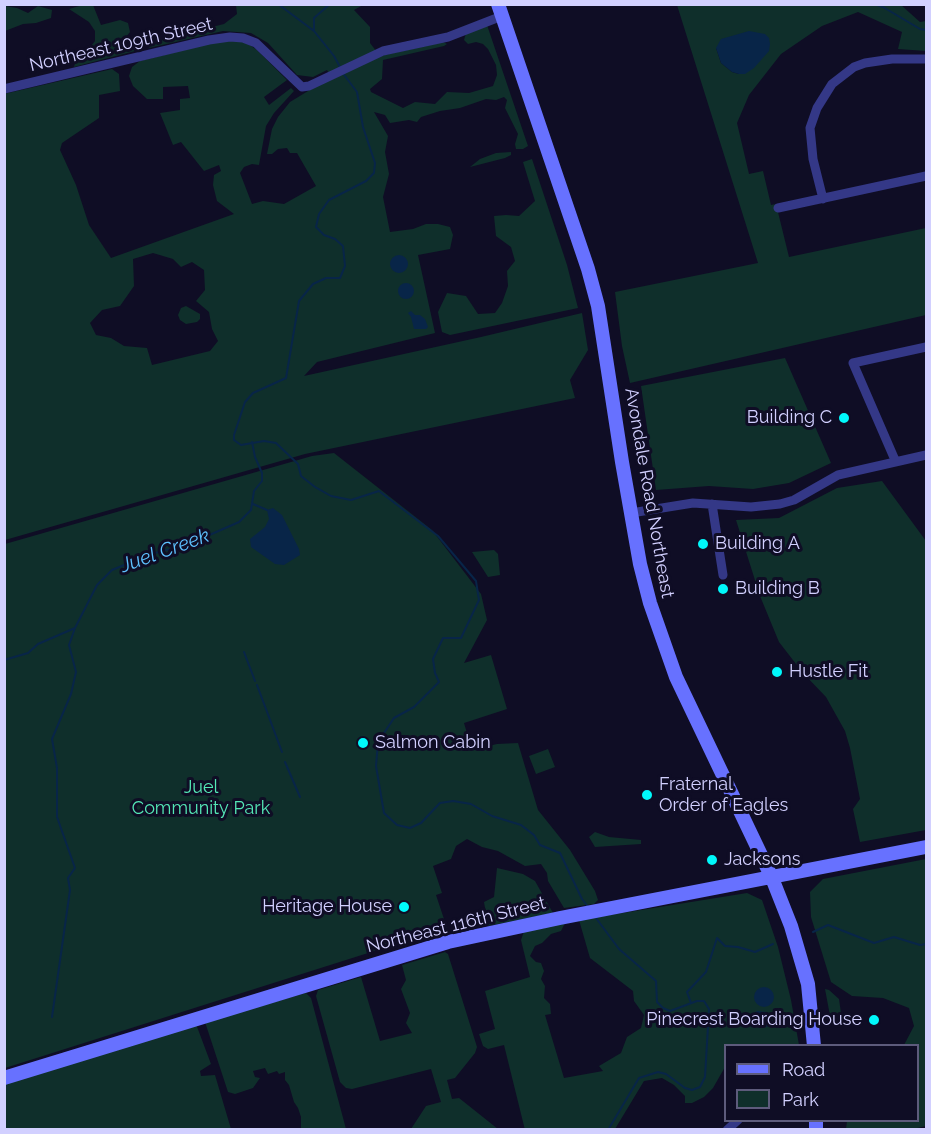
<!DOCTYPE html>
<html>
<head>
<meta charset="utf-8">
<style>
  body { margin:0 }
  #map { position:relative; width:931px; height:1134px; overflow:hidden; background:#0f0d25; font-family:Raleway,sans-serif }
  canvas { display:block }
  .frame { position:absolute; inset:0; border:6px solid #d2d0ff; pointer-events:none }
  .legend { position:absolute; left:724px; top:1044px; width:195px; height:78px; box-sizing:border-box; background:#0f0d25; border:2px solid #5d5b7c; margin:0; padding:8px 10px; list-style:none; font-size:18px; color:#d2d0ff }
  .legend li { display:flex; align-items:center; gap:12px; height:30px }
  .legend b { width:30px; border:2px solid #5d5b7c }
</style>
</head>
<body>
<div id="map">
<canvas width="931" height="1134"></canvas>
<div class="frame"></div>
<ul class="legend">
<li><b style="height:8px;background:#6771ff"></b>Road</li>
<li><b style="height:16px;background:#0f2f2b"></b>Park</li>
</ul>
</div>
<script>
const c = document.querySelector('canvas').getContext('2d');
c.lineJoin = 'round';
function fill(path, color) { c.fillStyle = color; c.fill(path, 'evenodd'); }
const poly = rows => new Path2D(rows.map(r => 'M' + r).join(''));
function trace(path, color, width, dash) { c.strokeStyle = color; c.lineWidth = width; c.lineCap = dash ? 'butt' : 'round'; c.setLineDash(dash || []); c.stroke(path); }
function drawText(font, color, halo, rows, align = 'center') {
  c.font = font + ' Raleway,sans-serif'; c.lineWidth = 6; c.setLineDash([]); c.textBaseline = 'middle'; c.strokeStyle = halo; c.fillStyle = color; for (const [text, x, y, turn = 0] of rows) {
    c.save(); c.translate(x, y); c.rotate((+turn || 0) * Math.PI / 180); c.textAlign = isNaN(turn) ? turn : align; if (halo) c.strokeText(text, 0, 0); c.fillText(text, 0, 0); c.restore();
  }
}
const green = poly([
  [86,4,93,5,101,25,120,20,128,23,130,32,126,37,116,40,113,43,119,49,134,46,135,51,74,67,76,59,84,55,95,41,95,31,89,22,69,9],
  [236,5,363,5,354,10,370,27,370,43,380,56,443,42,447,44,444,46,383,60,382,79,370,89,371,92,403,108,415,102,435,104,447,92,469,93,493,86,497,75,496,65,488,49,483,44,476,42,468,44,464,40,466,33,487,25,528,146,523,149,516,149,515,144,518,134,505,108,507,100,504,97,496,100,486,99,460,108,440,111,421,117,417,122,409,120,390,123,385,115,374,112,388,136,385,152,389,174,383,197,390,232,413,229,426,224,438,224,450,227,453,235,450,249,418,255,435,333,317,362,304,376,481,337,582,313,588,350,570,380,575,398,305,454,5,540,4,94,112,69,119,74,120,91,99,95,99,118,62,143,60,150,76,185,89,225,111,258,234,214,217,201,213,185,214,175,221,171,219,165,204,171,181,142,173,145,160,113,180,110,180,99,190,98,188,86,163,87,163,99,147,99,133,86,129,76,132,67,140,61,212,43,234,40,247,43,257,50,287,80,264,97,269,105,291,88,294,91,274,113,266,126,259,165,252,164,244,167,240,173,252,204,263,201,284,204,316,186,297,153,290,153,287,148,278,149,272,154,267,154,272,129,278,117,290,102,331,77,327,70,313,77,297,75,268,43,251,33,223,31,149,48,147,43,224,24,237,14],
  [153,253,173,259,181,267,192,262,204,270,205,290,196,301,209,312,212,329,218,341,210,351,152,365,147,348,124,346,111,338,96,335,90,323,102,310,120,306,134,286,133,259],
  [677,5,901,5,920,22,926,21,926,51,898,49,902,32,858,12,822,26,781,54,749,95,737,123,749,174,763,171,771,205,776,204,789,257,926,228,926,315,630,383,622,346,615,292,758,263],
  [716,48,739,74,732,72,721,63],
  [5,6,17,8,28,13,38,6,52,10,51,18,36,23,23,24,5,31],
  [511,152,511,155,505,158,470,167,480,159,496,153],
  [532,159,567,265,578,308,450,335,442,332,438,312,447,293,466,296,478,314,495,313,502,303,508,286,507,271,515,261,511,247,496,236,494,216,506,215,519,216,535,201,523,162],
  [186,306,200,314,200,319,197,322,186,324,180,320,178,315,181,308],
  [785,358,831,463,789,483,753,489,709,486,656,490,641,386],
  [334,453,432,530,481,594,487,620,464,663,491,655,507,709,464,723,472,750,497,744,518,743,538,810,570,850,595,891,598,900,594,904,564,908,548,881,547,873,541,864,525,866,498,851,482,847,467,839,456,846,451,859,433,866,442,893,436,895,447,928,5,1068,5,544,312,456],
  [882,481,926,541,926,830,860,842,853,809,860,799,850,748,845,731,826,697,803,673,779,642,760,596,736,520,779,518,837,488],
  [494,550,498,554,500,575,488,577,472,552],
  [548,749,555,767,536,774,529,756],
  [595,832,609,837,641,840,641,844,595,847,589,837],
  [926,859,926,1126,909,1130,846,1129,847,1121,918,1120,918,1046,904,1045,914,1026,909,1008,883,998,852,996,831,982,811,917,810,892,823,879],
  [497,868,523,874,535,881,553,913,488,926,484,902,494,897],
  [747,893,762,900,778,947,791,1000,799,1045,726,1046,725,1067,713,1088,704,1097,692,1103,685,1103,685,1096,674,1085,662,1078,644,1081,615,1129,525,1130,504,1045,488,1049,483,1046,479,1034,495,1029,485,991,530,977,521,940,524,931,565,923,561,931,551,934,542,943,535,946,530,956,536,962,541,963,544,971,541,979,545,986,544,998,550,1004,551,1014,545,1015,564,1078,603,1071,599,1066,621,1053,627,1037,641,1028,644,1015,634,1001,633,991,590,958,579,920],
  [445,952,448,954,477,1047,475,1053,455,1078,447,1080,452,1099,459,1098,498,1129,411,1129,426,1106,441,1102,431,1069,352,1089,346,1088,340,1082,316,996,318,990,361,977,380,1041,412,1033,406,1023,410,1013,401,989,406,980,402,965],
  [825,989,829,990,839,999,842,1020,831,1021],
  [306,993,311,998,346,1129,301,1129,301,1117,298,1108,294,1102,289,1085,285,1080,285,1072,279,1074,277,1071,268,1074,265,1068,253,1071,255,1077,260,1078,253,1088,235,1094,228,1092,205,1022],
  [196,1024,211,1064,200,1071,201,1076,215,1075,231,1129,5,1129,4,1084]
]);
const water = poly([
  [749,31,765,34,769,38,770,44,769,51,754,68,745,74,739,74,732,72,721,63,716,48,721,39],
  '390 264a9 9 0 1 1 18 0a9 9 0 1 1-18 0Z',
  '398 291a8 8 0 1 1 16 0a8 8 0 1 1-16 0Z',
  [411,311,415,315,420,315,425,319,428,327,426,329,414,329,411,317,408,313],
  [273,508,282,515,299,549,300,555,284,565,275,564,251,547,250,539,265,527,269,519,267,510],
  '754 997a10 10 0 1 1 20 0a10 10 0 1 1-20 0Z',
  [757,1011,766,1012,771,1018,771,1025,766,1027,755,1027,751,1017]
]);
const stream = poly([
  [278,4,314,31,334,56,340,67],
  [874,4,883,7,920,29,926,30],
  [314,30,314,18,330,4],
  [342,72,357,92,363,127,375,163,374,173,366,181,329,200,319,214,316,227,324,235,335,239,343,246,345,266,340,278,326,278,313,284,299,301,286,378,253,393,245,402,234,435,234,440,241,445,264,441,276,443,298,464,301,476,315,487,331,496,351,500,379,491,438,536,476,581,479,600,461,638,443,638,433,659,435,673,439,682,414,707,394,718,378,742,376,766,384,813,397,825,410,828,421,823,440,803,453,801,471,804,492,816,521,825,534,835,540,845,560,853,582,899,589,908],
  [253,504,267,510],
  [244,652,255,681],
  [4,660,28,653,38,644,75,628],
  [257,685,282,752],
  [285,762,300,797],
  [596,918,619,949,656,981,657,1002,663,1008,670,1011,697,1001,704,1001,709,1009,705,1077,700,1087,692,1090,685,1088,666,1074,658,1072,639,1078,608,1130],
  [813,932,828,925,874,943,894,937,920,945,926,944],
  [691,1003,687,992,706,972,717,938,725,946,738,947,755,952,773,944],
  [52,1017,70,890,68,878,75,868,57,817,57,768,52,739,71,694,76,672,69,645,75,628,97,585,112,570,151,554,189,544,239,522,251,510,254,491,262,481,262,473,255,457,252,442]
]);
const street = poly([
  [4,89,209,40,230,37,243,38,256,43,302,87,309,86,383,51,448,37,502,16],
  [823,199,813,159,810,128,817,108,832,84,854,67,865,63,892,59,926,59],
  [778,208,926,176],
  [895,460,853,363,926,347],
  [712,504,723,575],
  [631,513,693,503,751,507,780,504,794,500,838,475,926,455],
  [727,1130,738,1120]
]);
const secondary = poly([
  [498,4,588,269,598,306,622,462,640,564,650,603,676,677,772,878,791,926,808,984,814,1046],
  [4,1078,448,942,560,918,926,847],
  [816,1130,816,1120]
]);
const markers = [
  [844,418,6,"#00f8fb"],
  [703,544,6,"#00f8fb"],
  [723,589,6,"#00f8fb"],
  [777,672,6,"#00f8fb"],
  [363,743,6,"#00f8fb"],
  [647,795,6,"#00f8fb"],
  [712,860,6,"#00f8fb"],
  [404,907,6,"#00f8fb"],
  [874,1020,6,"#00f8fb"]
];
const streetNames = [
  ["Northeast 109th Street",121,45,-13],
  ["Avondale Road Northeast",649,493,80],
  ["Northeast 116th Street",456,925,-14]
];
const poiNames = [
  ["Building C",832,418,"right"],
  ["Building A",715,544],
  ["Building B",735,589],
  ["Hustle Fit",789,672],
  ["Salmon Cabin",375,743],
  ["Fraternal",659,785],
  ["Order of Eagles",659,806],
  ["Jacksons",724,860],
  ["Heritage House",392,907,"right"],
  ["Pinecrest Boarding House",862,1020,"right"]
];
const parkNames = [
  ["Juel",201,788],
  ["Community Park",201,809]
];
const waterNames = [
  ["Juel Creek",165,551,-20]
];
fill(green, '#0f2f2b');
fill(water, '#082548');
trace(stream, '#082548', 2);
trace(street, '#343887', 9);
trace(secondary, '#6771ff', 14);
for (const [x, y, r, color] of markers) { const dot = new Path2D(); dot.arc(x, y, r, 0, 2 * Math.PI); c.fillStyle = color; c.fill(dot); trace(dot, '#0f0d25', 2); }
drawText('18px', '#d2d0ff', '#0f0d25', streetNames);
drawText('18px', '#d2d0ff', '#0f0d25', poiNames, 'left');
drawText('18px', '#54e8b6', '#0f0d25', parkNames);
drawText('italic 20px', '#5ec2ff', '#0f0d25', waterNames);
</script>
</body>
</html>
